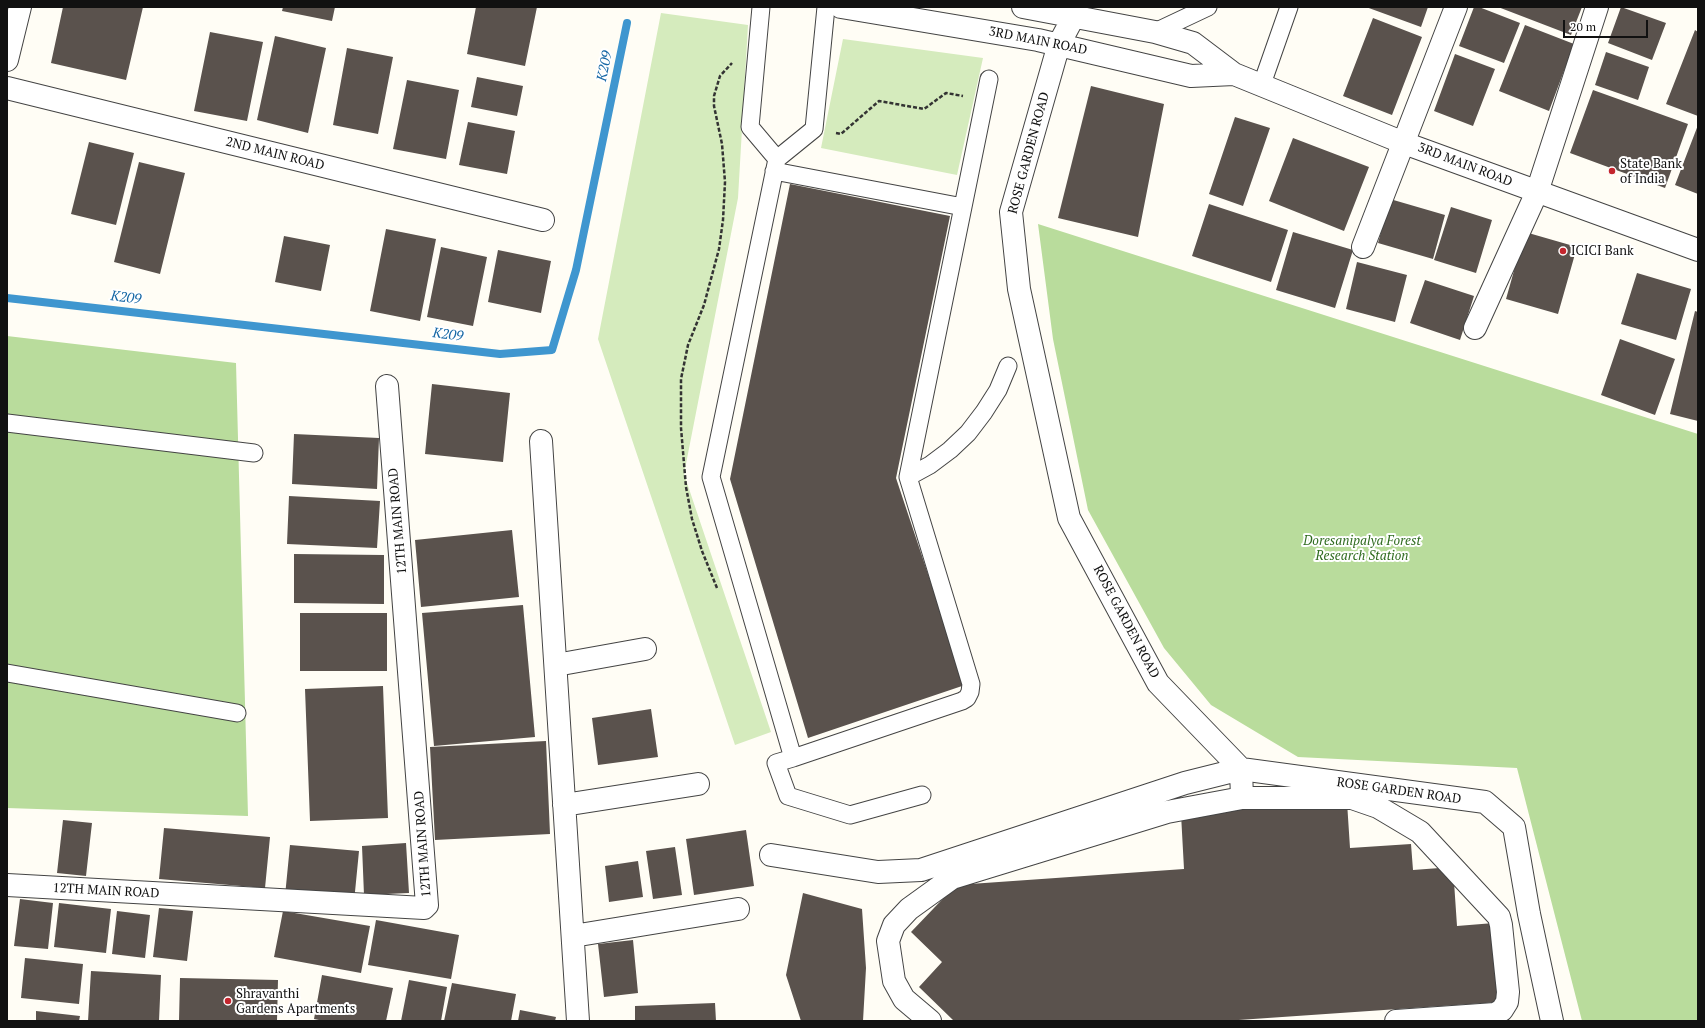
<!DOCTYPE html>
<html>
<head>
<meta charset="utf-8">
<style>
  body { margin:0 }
  #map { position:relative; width:1705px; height:1028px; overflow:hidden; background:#fffdf5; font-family:"PT Serif",serif }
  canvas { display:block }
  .frame { position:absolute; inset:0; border:8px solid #111; pointer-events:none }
  .scale { position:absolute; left:1563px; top:20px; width:85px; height:18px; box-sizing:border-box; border:2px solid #111; border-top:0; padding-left:5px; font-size:12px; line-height:14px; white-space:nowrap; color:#111; -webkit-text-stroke:3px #fff; paint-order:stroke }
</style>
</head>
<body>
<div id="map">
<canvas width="1705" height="1028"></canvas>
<div class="frame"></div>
<div class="scale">20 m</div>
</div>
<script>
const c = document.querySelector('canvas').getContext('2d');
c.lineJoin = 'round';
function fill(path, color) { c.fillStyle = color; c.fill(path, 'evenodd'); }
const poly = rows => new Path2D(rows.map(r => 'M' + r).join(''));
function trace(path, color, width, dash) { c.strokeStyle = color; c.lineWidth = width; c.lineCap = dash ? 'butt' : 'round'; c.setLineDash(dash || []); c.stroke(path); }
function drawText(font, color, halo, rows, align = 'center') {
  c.font = font + ' "PT Serif",serif'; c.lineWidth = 4; c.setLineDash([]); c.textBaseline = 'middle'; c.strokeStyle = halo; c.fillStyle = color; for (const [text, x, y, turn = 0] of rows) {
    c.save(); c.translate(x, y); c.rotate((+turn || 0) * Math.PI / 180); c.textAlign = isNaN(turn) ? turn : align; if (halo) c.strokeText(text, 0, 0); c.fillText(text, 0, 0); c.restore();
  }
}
const green = poly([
  [661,13,748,25,738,198,684,474,771,732,735,745,598,339],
  [843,39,983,58,957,175,821,148]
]);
const forest = poly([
  [1038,224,1698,434,1698,1021,1582,1021,1517,768,1298,757,1211,705,1164,648,1088,510,1053,339],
  [7,336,236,363,248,816,7,808]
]);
const stream = poly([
  [7,298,500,354,552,350,576,270,627,23]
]);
const building = poly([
  [63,7,143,7,126,80,51,63],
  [283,7,335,7,332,21,282,11],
  [476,7,537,7,525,66,467,54],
  [1366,7,1428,7,1421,27],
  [1474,7,1479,7,1520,23,1504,63,1459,46],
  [1498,7,1582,7,1571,35],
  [1621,7,1666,23,1652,60,1608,43],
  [1373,18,1422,37,1392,115,1343,96],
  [1525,25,1574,44,1549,111,1499,91],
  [1695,30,1698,32,1698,116,1666,104],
  [210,32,263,42,247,121,194,111],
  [275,36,326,48,308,133,257,120],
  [347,48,393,57,378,134,333,125],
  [1606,52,1649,67,1638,100,1595,85],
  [1455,54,1495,69,1473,126,1434,111],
  [477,77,523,86,517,116,471,107],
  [407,80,459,90,446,159,393,149],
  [1091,86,1164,104,1138,237,1058,218],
  [1593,90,1688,124,1665,188,1570,153],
  [1235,117,1270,128,1243,206,1209,194],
  [468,122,515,131,507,174,459,165],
  [1698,125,1698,194,1675,185],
  [1293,138,1369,167,1344,231,1269,201],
  [89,142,134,153,116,225,71,214],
  [139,162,185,173,160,274,114,262],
  [790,184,950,216,896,478,965,685,808,738,730,479],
  [1390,199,1445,215,1433,259,1378,243],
  [1209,204,1288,230,1271,282,1192,256],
  [1451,207,1492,220,1476,273,1434,260],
  [386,229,436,239,420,321,370,311],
  [1293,232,1353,250,1335,308,1276,290],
  [1525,232,1577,247,1558,314,1506,299],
  [284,236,330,245,321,291,275,282],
  [441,247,487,257,473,326,427,317],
  [498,250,551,261,541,313,488,302],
  [1357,262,1407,275,1395,322,1346,309],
  [1637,273,1691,289,1676,340,1621,324],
  [1425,280,1474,296,1460,340,1410,323],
  [1695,311,1698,312,1698,421,1670,414],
  [1620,339,1675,359,1655,415,1601,395],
  [432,384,510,393,503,462,425,454],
  [294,434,379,438,377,489,292,484],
  [289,496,380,501,377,548,287,544],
  [512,530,519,597,421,607,415,540],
  [294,554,384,555,384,604,294,603],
  [523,605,535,737,434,746,422,613],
  [300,613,387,613,387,671,300,671],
  [383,686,388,818,310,821,305,689],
  [651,709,658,757,598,765,592,718],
  [546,741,550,834,435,840,430,747],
  [1347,802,1350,848,1411,844,1413,870,1453,867,1457,926,1494,923,1500,1002,1224,1021,954,1021,919,987,942,962,911,932,956,885,1184,869,1181,814],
  [63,820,92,823,86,876,57,873],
  [164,828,270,837,265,888,159,879],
  [746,830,754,886,694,895,686,839],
  [406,843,409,893,364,895,362,846],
  [290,845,359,851,354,902,285,896],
  [675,847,682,895,653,899,646,851],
  [638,861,643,897,609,902,605,866],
  [803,893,862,909,866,968,863,1021,801,1021,786,975],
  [20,899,53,903,48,949,14,946],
  [59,903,111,909,106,953,54,947],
  [159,908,193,911,187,961,153,957],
  [117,911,150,915,145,958,112,954],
  [283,911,370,926,361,973,274,957],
  [376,920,459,935,451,979,368,965],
  [633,940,638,993,604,997,598,944],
  [25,958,83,964,79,1004,21,998],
  [91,971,161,975,159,1021,88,1021],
  [322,975,393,988,386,1021,324,1021,314,1019],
  [180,978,278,980,277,1021,179,1021],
  [409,980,447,987,441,1021,401,1021],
  [452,983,516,994,511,1021,444,1021],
  [715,1003,716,1021,635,1021,635,1006],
  [520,1010,556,1017,555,1021,518,1021],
  [36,1011,80,1016,79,1021,36,1021]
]);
const path = poly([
  [836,133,841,134,879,101,924,109,946,93,963,96],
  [717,588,702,551,692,519,686,487,681,428,681,379,688,345,704,305,719,249,723,220,725,182,722,144,714,106,714,96,720,76,732,63]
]);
const service = poly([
  [761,7,750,127,777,159],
  [826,7,814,129,777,159,711,477,793,758,962,701,967,698,970,692,971,684,908,477,989,79],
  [1155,32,1208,7],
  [1262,84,1289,7],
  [774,171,963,207],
  [7,423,254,453],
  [908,477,930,465,950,450,968,433,984,412,998,390,1008,366],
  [7,673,237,713],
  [793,758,776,763,788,796,850,815,922,795]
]);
const minor = poly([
  [7,60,20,7],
  [7,88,543,220],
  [1363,247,1456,7],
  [1475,328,1537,192,1597,7],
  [541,441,578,1021],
  [556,665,645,649],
  [564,805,698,784],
  [771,855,878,872,921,870,1185,783,1241,769,1242,798],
  [7,885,424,908,427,905,387,386],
  [573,936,738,909],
  [930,1021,904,999,894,981,888,941,894,925,909,909,952,878,1167,812,1242,798,1352,798,1378,807,1420,832,1499,917,1501,925,1508,992,1507,1002,1502,1010,1495,1014,1396,1021]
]);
const tertiary = poly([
  [841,7,1038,40,1191,76,1234,74],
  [1023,7,1155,32,1193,43,1234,74,1404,143,1698,250],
  [1074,16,1059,44,1011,212,1019,289,1069,518,1158,683,1241,769,1485,802,1514,827,1529,914,1552,1021]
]);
const markers = [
  [1612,171,4,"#c4262e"],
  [1563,251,4,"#c4262e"],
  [228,1001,4,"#c4262e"]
];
const streetNames = [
  ["3RD MAIN ROAD",1038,41,11],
  ["ROSE GARDEN ROAD",1029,153,-75],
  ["2ND MAIN ROAD",275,154,14],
  ["3RD MAIN ROAD",1465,165,21],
  ["12TH MAIN ROAD",398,521,-95],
  ["ROSE GARDEN ROAD",1126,622,62],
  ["ROSE GARDEN ROAD",1399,791,8],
  ["12TH MAIN ROAD",423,844,-94],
  ["12TH MAIN ROAD",106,891,3]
];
const poiNames = [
  ["State Bank",1620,164],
  ["of India",1620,179],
  ["ICICI Bank",1571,251],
  ["Shravanthi",236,994],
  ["Gardens Apartments",236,1009]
];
const parkNames = [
  ["Doresanipalya Forest",1362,541],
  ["Research Station",1362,556]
];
const waterNames = [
  ["K209",605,66,-78],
  ["K209",126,298,7],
  ["K209",448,335,7]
];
fill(green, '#d5ebbd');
fill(forest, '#b9dc9c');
trace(stream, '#3f96cf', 8);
fill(building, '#5a524d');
trace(service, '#444', 19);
trace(minor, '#444', 24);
trace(tertiary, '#444', 24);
trace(path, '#333', 2.5, [4, 2]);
trace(service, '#fff', 17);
trace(minor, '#fff', 22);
trace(tertiary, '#fff', 22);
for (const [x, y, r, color] of markers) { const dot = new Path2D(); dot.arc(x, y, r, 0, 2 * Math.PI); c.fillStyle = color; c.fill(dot); trace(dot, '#fff', 1.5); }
drawText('13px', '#111', '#fff', streetNames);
drawText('13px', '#111', '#fff', poiNames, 'left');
drawText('italic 13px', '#2f6b1f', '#fff', parkNames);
drawText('italic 14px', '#1768a6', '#fff', waterNames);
</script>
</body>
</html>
